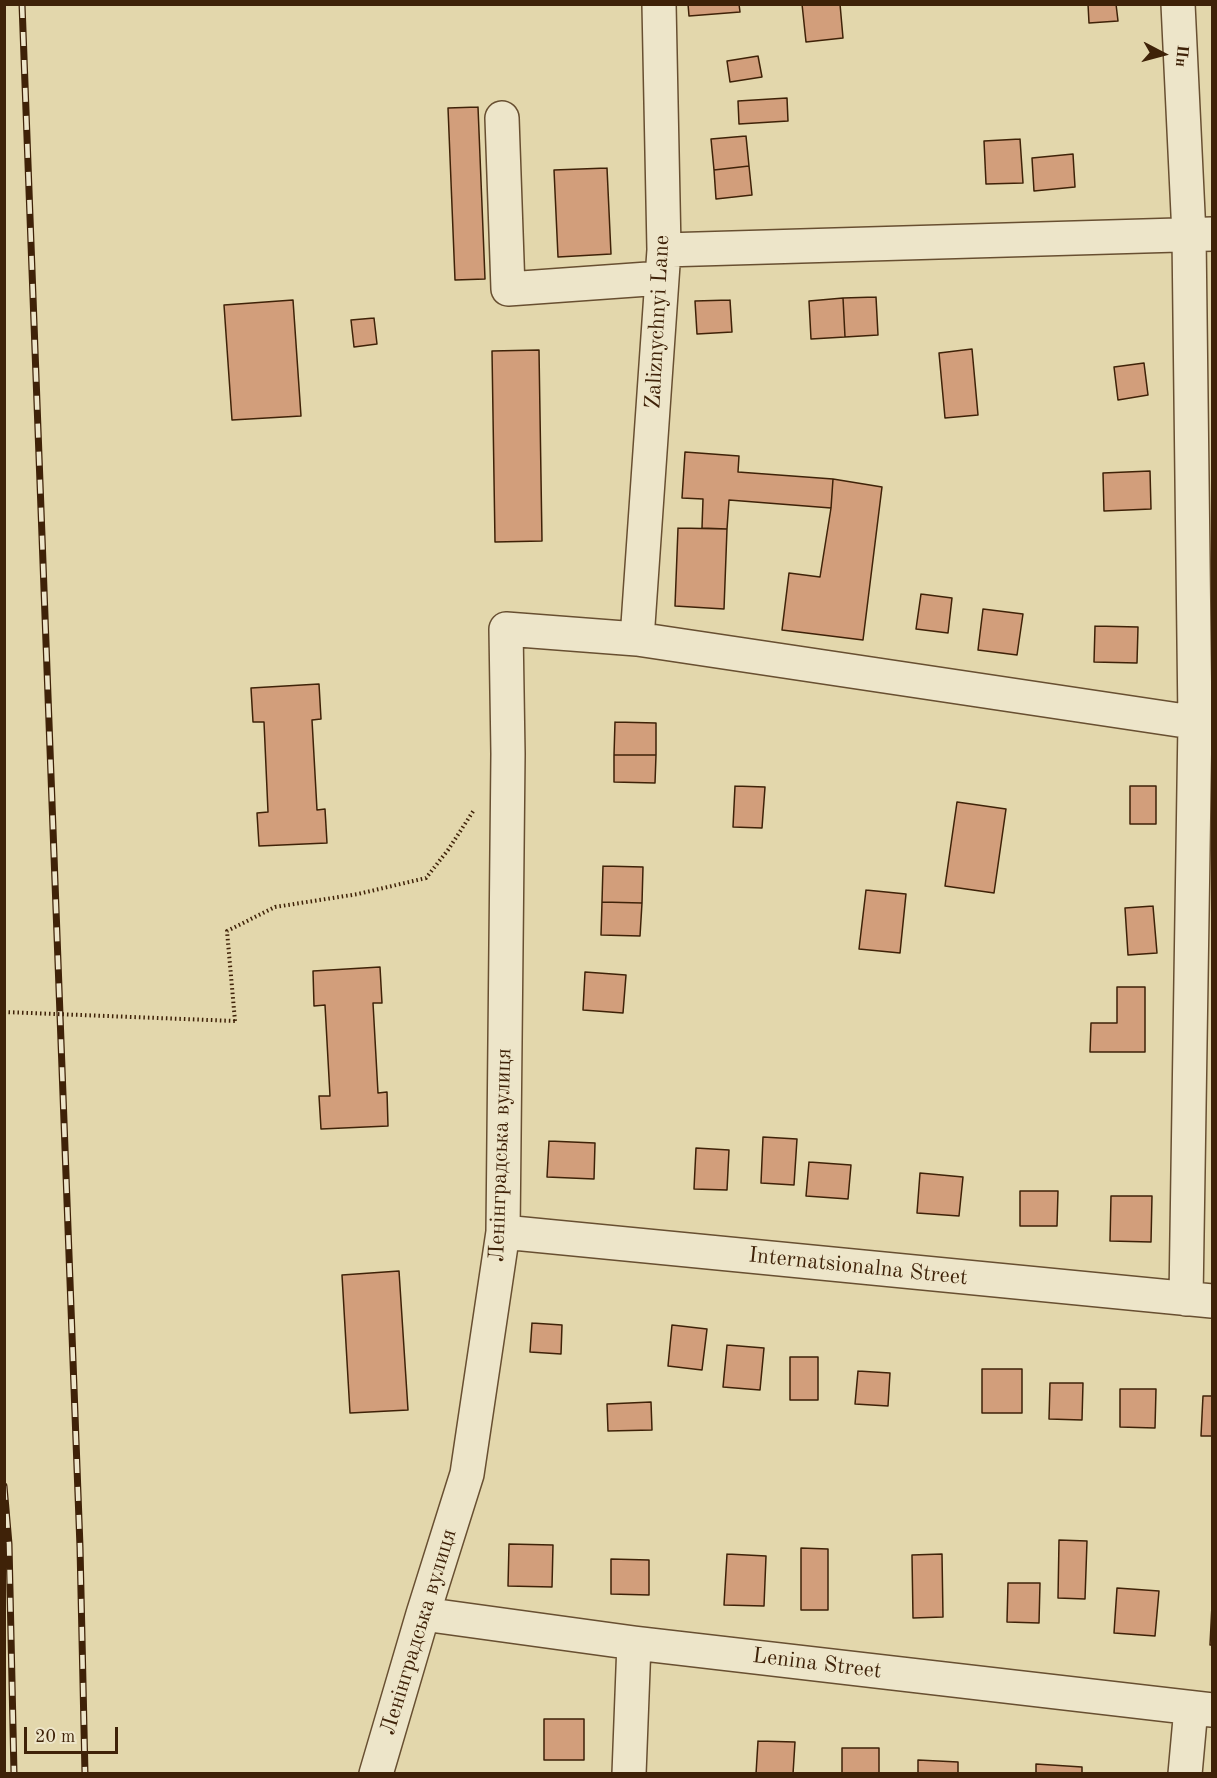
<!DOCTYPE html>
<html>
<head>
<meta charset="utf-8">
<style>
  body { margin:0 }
  #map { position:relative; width:1217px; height:1778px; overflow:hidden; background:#e3d7ac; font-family:"Old Standard TT",serif }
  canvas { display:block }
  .frame { position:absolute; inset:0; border:6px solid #3f2208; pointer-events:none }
  .north { position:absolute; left:1133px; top:24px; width:60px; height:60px; -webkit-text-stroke:4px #ede5c9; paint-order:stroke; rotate:96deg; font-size:16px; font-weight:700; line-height:24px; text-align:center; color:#3f2208 }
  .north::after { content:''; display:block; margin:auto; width:21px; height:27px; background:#3f2208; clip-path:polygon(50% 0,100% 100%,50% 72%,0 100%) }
  .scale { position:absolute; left:24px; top:1727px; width:94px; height:27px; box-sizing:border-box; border:3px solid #3f2208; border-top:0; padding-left:8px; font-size:18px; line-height:21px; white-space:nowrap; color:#3f2208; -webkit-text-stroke:4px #ede5c9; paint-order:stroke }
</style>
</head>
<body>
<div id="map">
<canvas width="1217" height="1778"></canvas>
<div class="frame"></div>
<div class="north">Пн</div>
<div class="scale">20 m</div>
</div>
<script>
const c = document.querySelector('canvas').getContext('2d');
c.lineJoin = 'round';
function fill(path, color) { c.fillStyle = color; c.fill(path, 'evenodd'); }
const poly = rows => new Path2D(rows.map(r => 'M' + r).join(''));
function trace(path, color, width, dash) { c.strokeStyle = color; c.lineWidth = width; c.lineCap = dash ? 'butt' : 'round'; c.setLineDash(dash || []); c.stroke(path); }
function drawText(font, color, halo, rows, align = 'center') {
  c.font = font + ' "Old Standard TT",serif'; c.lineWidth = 4.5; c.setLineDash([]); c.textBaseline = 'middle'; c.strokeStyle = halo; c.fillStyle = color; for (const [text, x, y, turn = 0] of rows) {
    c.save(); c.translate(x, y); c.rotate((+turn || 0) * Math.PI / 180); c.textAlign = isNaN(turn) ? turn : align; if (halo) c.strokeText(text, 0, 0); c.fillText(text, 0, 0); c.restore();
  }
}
const building = poly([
  [688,4,739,4,740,12,689,16,688,4],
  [802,4,840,4,843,38,806,42,802,4],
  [1088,4,1116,4,1118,21,1089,23,1088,4],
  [758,56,762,77,730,82,727,61,758,56],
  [787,98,788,121,739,124,738,101,787,98],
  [478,107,485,279,455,280,448,108,478,107],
  [746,136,749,166,714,170,711,139,746,136],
  [1020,139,1023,183,986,184,984,141,1020,139],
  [1073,154,1075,187,1034,191,1032,158,1073,154],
  [749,166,752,195,716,199,714,170,749,166],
  [607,168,611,254,558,257,554,170,607,168],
  [876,297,878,335,845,337,843,298,876,297],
  [843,298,845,337,811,339,809,301,843,298],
  [293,300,301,416,232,420,224,305,293,300],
  [730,300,732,332,697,334,695,301,730,300],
  [374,318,377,344,354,347,351,320,374,318],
  [972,349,978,415,945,418,939,353,972,349],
  [539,350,542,541,495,542,492,351,539,350],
  [1144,363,1148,395,1118,400,1114,367,1144,363],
  [685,452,739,456,738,472,833,479,831,508,729,500,727,529,702,528,703,499,682,498,685,452],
  [1150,471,1151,509,1104,511,1103,473,1150,471],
  [833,479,882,487,863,640,782,630,789,573,820,577,831,508,833,479],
  [678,528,727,529,724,609,675,606,678,528],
  [921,594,952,598,948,633,916,629,921,594],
  [983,609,1023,614,1017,655,978,650,983,609],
  [1095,626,1138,627,1137,663,1094,662,1095,626],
  [319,684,321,719,312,720,317,810,325,809,327,843,259,846,257,813,268,812,264,722,253,722,251,688,319,684],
  [615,722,656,723,656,755,614,755,615,722],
  [614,755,656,755,655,783,614,782,614,755],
  [735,786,765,787,762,828,733,827,735,786],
  [1130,786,1156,786,1156,824,1130,824,1130,786],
  [957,802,1006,809,994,893,945,886,957,802],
  [603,866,643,867,642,903,602,902,603,866],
  [866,890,906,894,900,953,859,949,866,890],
  [602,902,642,903,640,936,601,935,602,902],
  [1153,906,1157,953,1128,955,1125,908,1153,906],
  [380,967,382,1003,373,1003,378,1093,387,1092,388,1126,321,1129,319,1096,330,1096,325,1005,314,1006,313,971,380,967],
  [585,972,626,975,623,1013,583,1010,585,972],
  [1117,987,1145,987,1145,1052,1090,1052,1091,1023,1117,1023,1117,987],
  [763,1137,797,1139,794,1185,761,1183,763,1137],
  [549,1141,595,1143,594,1179,547,1177,549,1141],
  [696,1148,729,1150,727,1190,694,1189,696,1148],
  [809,1162,851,1165,848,1199,806,1196,809,1162],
  [920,1173,963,1177,959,1216,917,1213,920,1173],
  [1020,1191,1058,1191,1057,1226,1020,1226,1020,1191],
  [1111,1196,1152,1196,1151,1242,1110,1241,1111,1196],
  [399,1271,408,1410,350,1413,342,1275,399,1271],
  [532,1323,562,1325,561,1354,530,1352,532,1323],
  [672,1325,707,1329,702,1370,668,1366,672,1325],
  [727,1345,764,1348,760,1390,723,1387,727,1345],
  [790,1357,818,1357,818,1400,790,1400,790,1357],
  [982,1369,1022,1369,1022,1413,982,1413,982,1369],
  [858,1371,890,1373,888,1406,855,1404,858,1371],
  [1050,1383,1083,1383,1082,1420,1049,1419,1050,1383],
  [1120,1389,1156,1389,1155,1428,1120,1427,1120,1389],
  [1203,1396,1212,1396,1212,1436,1201,1436,1203,1396],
  [651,1402,652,1430,608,1431,607,1404,651,1402],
  [1059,1540,1087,1541,1085,1599,1058,1598,1059,1540],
  [509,1544,553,1545,552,1587,508,1586,509,1544],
  [801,1548,828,1549,828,1610,801,1610,801,1548],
  [727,1554,766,1556,764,1606,724,1605,727,1554],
  [942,1554,943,1617,913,1618,912,1555,942,1554],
  [611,1559,649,1560,649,1595,611,1594,611,1559],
  [1008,1583,1040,1583,1039,1623,1007,1622,1008,1583],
  [1117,1588,1159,1591,1155,1636,1114,1633,1117,1588],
  [1212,1605,1212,1645,1210,1645,1212,1605],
  [544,1719,584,1719,584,1760,544,1760,544,1719],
  [758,1741,795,1742,793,1774,756,1774,758,1741],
  [842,1748,879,1748,879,1774,842,1774,842,1748],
  [918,1760,958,1762,958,1774,918,1774,918,1760],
  [1036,1764,1082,1767,1082,1774,1036,1774,1036,1764]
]);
const path = poly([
  [235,1021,227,931,275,907,358,894,426,878,448,850,474,810]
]);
const minor = poly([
  [1178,4,1189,235,1195,722,1186,1299],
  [502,118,508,289,662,278],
  [664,250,1212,234],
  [637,639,664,250,659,4],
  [503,1232,1212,1301],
  [423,1614,634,1643,1212,1710],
  [376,1774,423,1614,467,1474,503,1232,508,754,506,629,637,639,1212,725],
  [629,1774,634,1643],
  [1185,1774,1191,1708]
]);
const rail = poly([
  [22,4,80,1547,85,1774],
  [4,1486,9,1544,14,1774]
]);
const pathBridge = poly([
  [4,1012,235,1021]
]);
const streetNames = [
  ["Zaliznychnyi Lane",658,322,-87],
  ["Ленінградська вулиця",501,1155,-88],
  ["Internatsionalna Street",858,1267,6],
  ["Ленінградська вулиця",419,1632,-73],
  ["Lenina Street",817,1664,7]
];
fill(building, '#d29e7b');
trace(building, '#3f2208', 1.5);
trace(minor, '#684f31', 36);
trace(path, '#3f2208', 4, [1.5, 3]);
trace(minor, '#ede5c9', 33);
trace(rail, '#3f2208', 7);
trace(rail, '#ede5c9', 4.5, [14]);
trace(pathBridge, '#3f2208', 4, [1.5, 3]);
drawText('22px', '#3f2208', '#ede5c9', streetNames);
</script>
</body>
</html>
